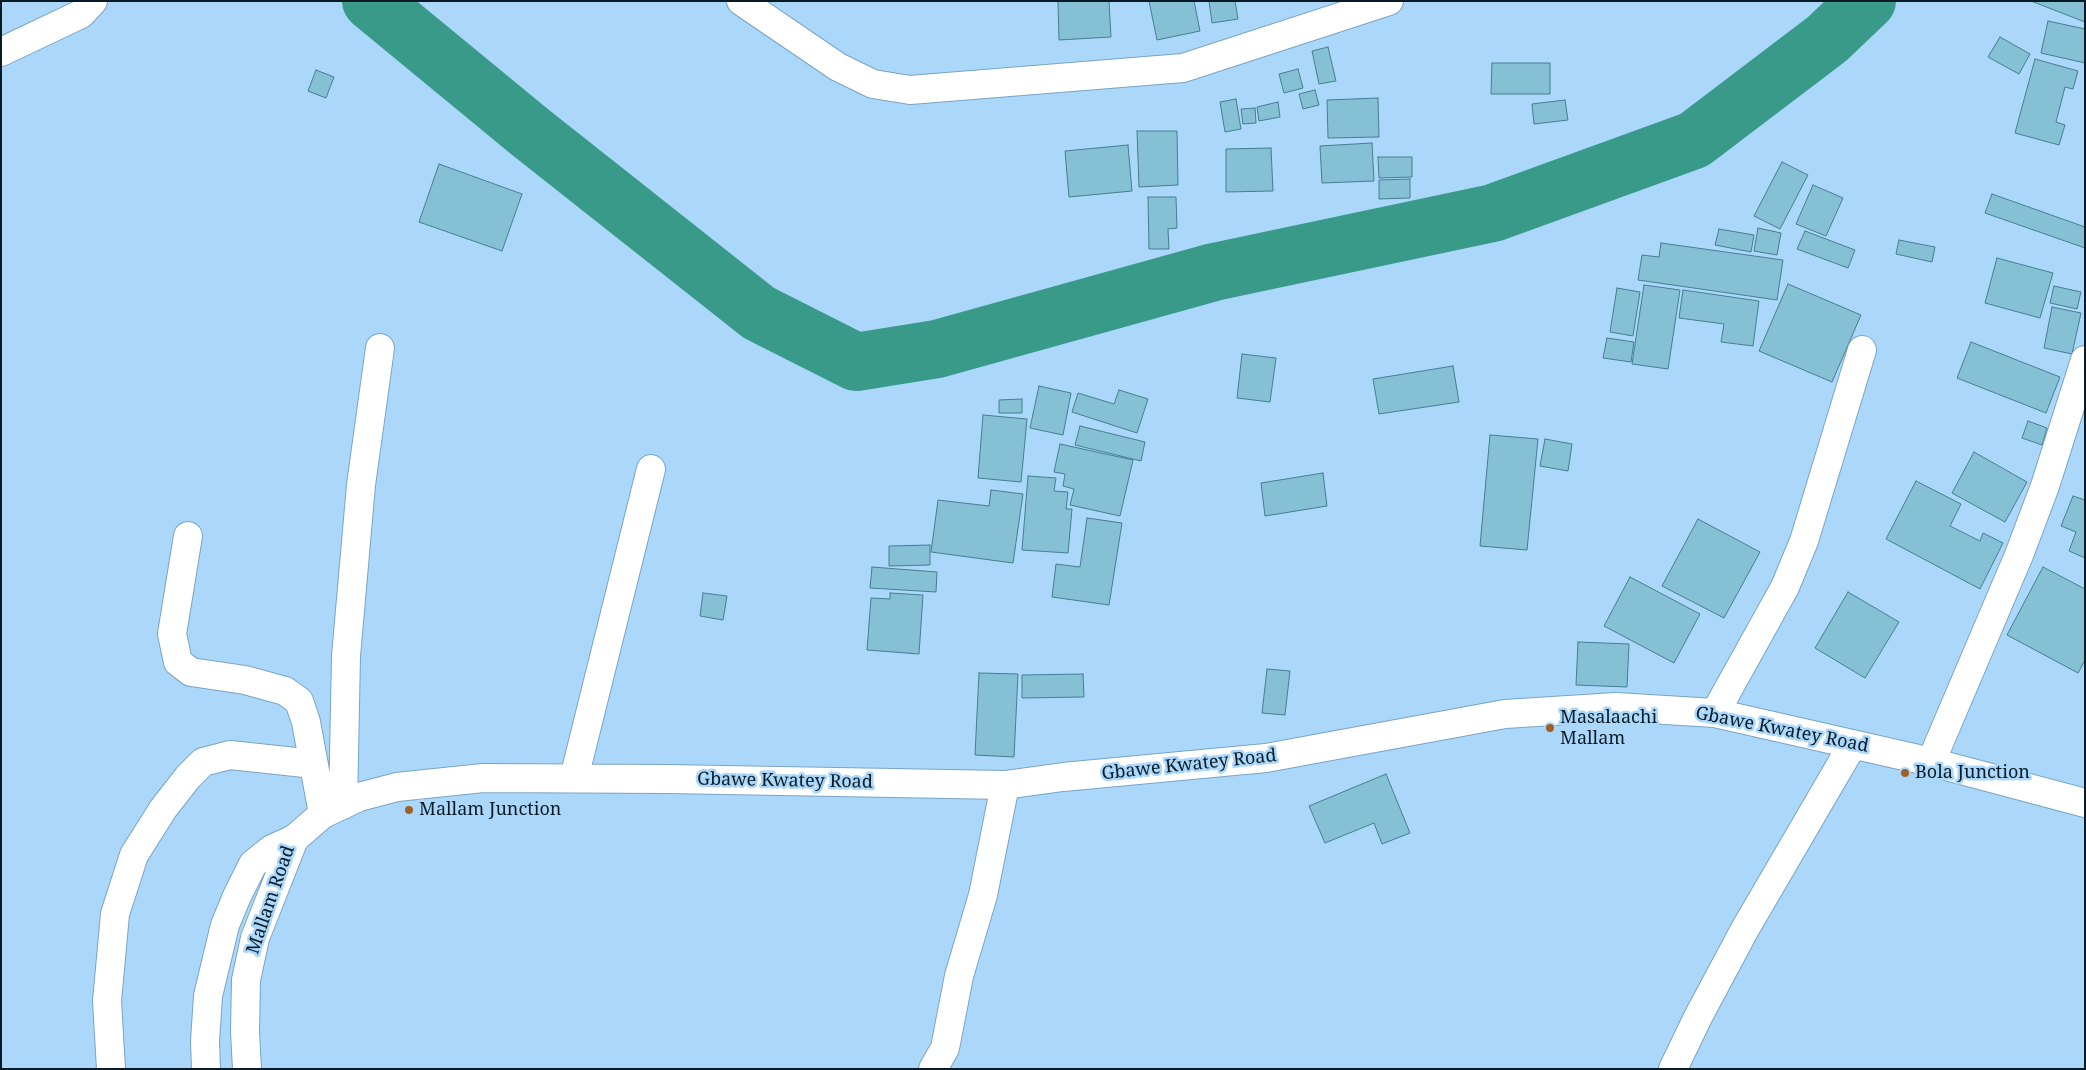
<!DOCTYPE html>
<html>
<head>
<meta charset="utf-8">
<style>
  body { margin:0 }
  #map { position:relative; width:2086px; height:1070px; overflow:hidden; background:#abd8fa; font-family:"Noto Serif",serif }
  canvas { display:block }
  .frame { position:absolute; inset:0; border:2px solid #081a26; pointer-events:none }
</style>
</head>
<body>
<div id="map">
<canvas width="2086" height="1070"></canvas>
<div class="frame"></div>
</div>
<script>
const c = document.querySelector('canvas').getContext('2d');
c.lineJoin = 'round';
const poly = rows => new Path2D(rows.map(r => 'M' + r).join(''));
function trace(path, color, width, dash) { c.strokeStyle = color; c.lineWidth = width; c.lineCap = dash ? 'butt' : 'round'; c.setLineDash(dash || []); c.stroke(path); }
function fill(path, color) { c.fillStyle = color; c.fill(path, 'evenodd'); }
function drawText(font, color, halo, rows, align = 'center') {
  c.font = font + ' "Noto Serif",serif'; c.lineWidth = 5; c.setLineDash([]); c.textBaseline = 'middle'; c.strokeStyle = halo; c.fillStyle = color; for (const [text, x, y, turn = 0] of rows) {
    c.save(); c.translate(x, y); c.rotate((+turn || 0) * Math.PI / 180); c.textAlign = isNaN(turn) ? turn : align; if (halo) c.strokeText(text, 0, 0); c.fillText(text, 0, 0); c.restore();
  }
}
const river = poly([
  [371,1,530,132,759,313,856,362,937,349,1214,272,1493,213,1694,140,1827,39,1867,1]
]);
const building = poly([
  [1058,1,1109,1,1111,37,1059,40,1058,1],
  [1149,1,1194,1,1200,31,1157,40,1149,1],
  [1209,1,1235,1,1238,19,1212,23,1209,1],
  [2031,1,2085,1,2085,22,2031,1],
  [2048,21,2085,29,2085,63,2041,53,2048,21],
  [2000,37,2030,54,2019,74,1988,57,2000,37],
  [1328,47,1336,81,1319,84,1312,51,1328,47],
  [2035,59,2078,71,2073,89,2065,87,2056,122,2065,125,2059,145,2015,133,2035,59],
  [1492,63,1550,63,1550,94,1491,94,1492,63],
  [1298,69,1303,88,1284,93,1279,74,1298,69],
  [316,70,334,77,326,98,308,91,316,70],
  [1315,90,1319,105,1303,109,1299,94,1315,90],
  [1378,98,1379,137,1328,138,1327,100,1378,98],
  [1236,99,1241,129,1225,132,1220,102,1236,99],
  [1565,100,1568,120,1534,124,1532,104,1565,100],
  [1278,102,1280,117,1259,121,1257,107,1278,102],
  [1255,108,1256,123,1243,124,1241,109,1255,108],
  [1137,131,1177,131,1178,185,1139,187,1137,131],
  [1372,143,1374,181,1322,183,1320,146,1372,143],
  [1128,145,1132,191,1069,197,1065,151,1128,145],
  [1271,148,1273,191,1226,192,1226,149,1271,148],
  [1378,157,1412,157,1412,177,1379,178,1378,157],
  [1782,162,1808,175,1780,229,1754,216,1782,162],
  [439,164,522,194,502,251,419,222,439,164],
  [1410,179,1410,198,1379,199,1379,180,1410,179],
  [1813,185,1843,198,1826,236,1796,224,1813,185],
  [1992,194,2085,227,2085,248,1985,213,1992,194],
  [1148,197,1176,197,1177,228,1168,229,1169,249,1149,249,1148,197],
  [1758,228,1781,233,1777,255,1754,251,1758,228],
  [1719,229,1754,235,1751,252,1715,245,1719,229],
  [1805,231,1855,250,1848,268,1797,249,1805,231],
  [1899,240,1935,247,1932,262,1896,254,1899,240],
  [1661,243,1783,260,1777,300,1638,280,1642,255,1659,257,1661,243],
  [1997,258,2053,273,2040,318,1985,303,1997,258],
  [1788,284,1861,315,1832,382,1759,351,1788,284],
  [1644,285,1680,290,1668,369,1632,364,1644,285],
  [2054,286,2081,292,2077,309,2050,303,2054,286],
  [1617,288,1640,292,1633,336,1610,332,1617,288],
  [1683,290,1759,301,1753,346,1721,342,1724,324,1679,318,1683,290],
  [2052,307,2081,313,2072,354,2044,348,2052,307],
  [1607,338,1634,342,1631,362,1603,358,1607,338],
  [1971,342,2060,377,2046,413,1957,378,1971,342],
  [1242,354,1276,358,1270,402,1237,398,1242,354],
  [1453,366,1459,402,1379,414,1373,379,1453,366],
  [1039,386,1071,393,1063,435,1030,428,1039,386],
  [1119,390,1148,399,1137,433,1072,412,1078,393,1114,404,1119,390],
  [1022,399,1022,413,999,413,999,400,1022,399],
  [983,415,1027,419,1021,482,978,478,983,415],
  [2028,421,2047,428,2042,445,2022,438,2028,421],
  [1080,426,1145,442,1141,461,1075,445,1080,426],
  [1490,435,1538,439,1527,550,1480,546,1490,435],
  [1545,439,1572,444,1568,471,1540,466,1545,439],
  [1060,444,1133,460,1120,516,1070,505,1074,489,1063,486,1065,474,1054,472,1060,444],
  [1974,452,2027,482,2005,522,1952,493,1974,452],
  [1323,473,1327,506,1265,516,1261,483,1323,473],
  [1028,476,1056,478,1054,491,1068,492,1066,509,1072,509,1068,553,1022,550,1028,476],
  [1916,481,1961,504,1950,526,1980,541,1983,533,2003,543,1980,589,1886,539,1916,481],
  [991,490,1023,494,1013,563,931,552,938,500,989,506,991,490],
  [2073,496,2085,500,2085,558,2069,551,2076,532,2061,526,2073,496],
  [1087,518,1122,523,1109,605,1052,597,1056,564,1080,567,1087,518],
  [1698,519,1760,552,1724,618,1662,586,1698,519],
  [930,545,930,565,889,566,889,546,930,545],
  [872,567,937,572,936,592,870,588,872,567],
  [2043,567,2085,589,2085,660,2078,673,2007,635,2043,567],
  [1630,577,1700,614,1674,663,1604,626,1630,577],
  [1848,592,1899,622,1865,678,1815,648,1848,592],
  [703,593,727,596,723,620,700,616,703,593],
  [890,593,923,595,919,654,867,650,871,598,890,599,890,593],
  [1578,642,1629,644,1627,687,1576,685,1578,642],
  [1267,669,1290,671,1285,715,1262,713,1267,669],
  [979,673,1018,674,1014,757,975,755,979,673],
  [1083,674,1084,697,1022,698,1022,675,1083,674],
  [1386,774,1410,833,1382,844,1374,823,1325,843,1309,806,1386,774]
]);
const minor = poly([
  [741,1,838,67,873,84,910,90,1183,68,1389,1],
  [1,52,81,14,93,1],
  [188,536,172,634,178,662,191,672,245,680,285,691,299,701,306,722,323,814],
  [1715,713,1785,587,1804,541,1862,350],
  [1931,762,2019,555,2045,486,2085,360],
  [574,778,651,469],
  [343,805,346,656,361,485,380,348],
  [111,1069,107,1001,115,914,134,855,163,809,188,777,203,762,230,755,314,764],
  [206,1069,205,1041,208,996,225,925,237,896,253,864,272,849,294,839,323,814,359,797,397,787,483,778,668,779,1005,785,1063,777,1266,758,1505,714,1616,707,1715,713,1931,762,2085,803],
  [247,1069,245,1032,246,980,255,938,294,839],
  [933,1069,945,1048,959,976,983,895,1005,785],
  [1673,1069,1698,1017,1745,929,1853,744]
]);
const markers = [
  [1550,728,5,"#9e6026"],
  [1905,773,5,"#9e6026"],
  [409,810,5,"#9e6026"]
];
const poiNames = [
  ["Masalaachi",1560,718],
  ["Mallam",1560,739],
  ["Bola Junction",1915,773],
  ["Mallam Junction",419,810]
];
const streetNames = [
  ["Gbawe Kwatey Road",1782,730,11],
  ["Gbawe Kwatey Road",1189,765,-6],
  ["Gbawe Kwatey Road",785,781,1],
  ["Mallam Road",271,900,-71]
];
trace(river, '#399a8a', 58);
fill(building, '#86c0d4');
trace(building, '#447e90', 1);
trace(minor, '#79a4c4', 30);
trace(minor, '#fff', 28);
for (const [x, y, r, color] of markers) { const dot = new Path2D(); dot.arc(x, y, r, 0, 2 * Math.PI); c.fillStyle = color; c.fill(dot); trace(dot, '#abd8fa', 2); }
drawText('18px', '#081a26', '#abd8fa', poiNames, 'left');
drawText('18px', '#081a26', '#abd8fa', streetNames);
</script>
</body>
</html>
